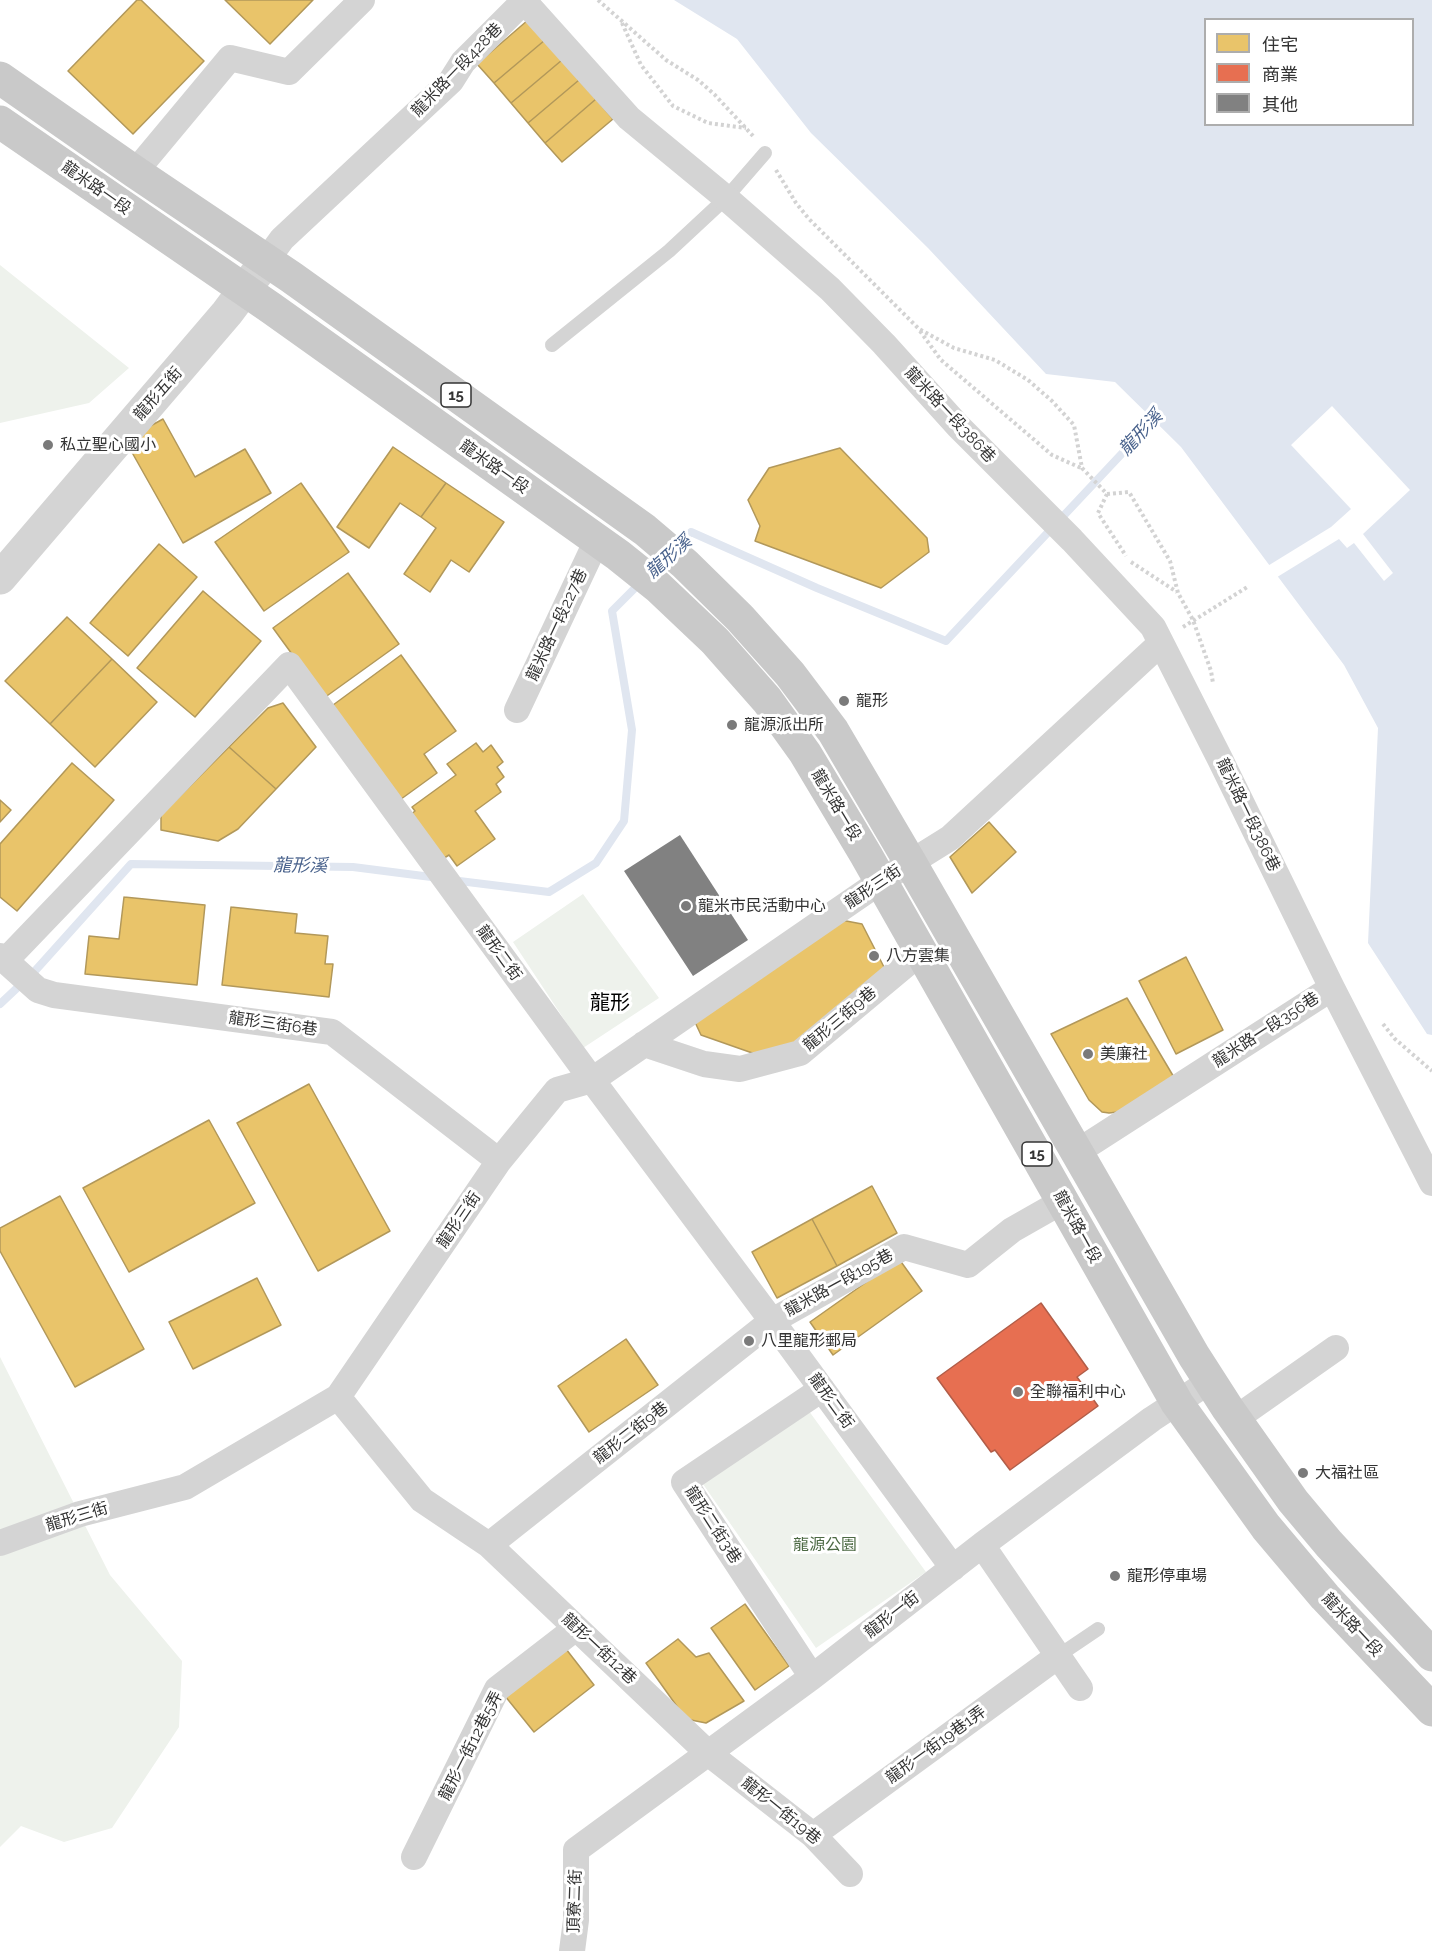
<!DOCTYPE html>
<html>
<head>
<meta charset="utf-8">
<style>
  body { margin:0 }
  #map { position:relative; width:1432px; height:1951px; overflow:hidden; background:#fff; font-family:Raleway,"Noto Sans TC",sans-serif }
  canvas { display:block }
  .legend { position:absolute; left:1204px; top:18px; width:210px; height:108px; box-sizing:border-box; background:#fff; border:2px solid #adadad; margin:0; padding:8px 10px; list-style:none; font-size:18px; color:#333 }
  .legend li { display:flex; align-items:center; gap:12px; height:30px }
  .legend b { width:30px; border:2px solid #adadad }
</style>
</head>
<body>
<div id="map">
<canvas width="1432" height="1951"></canvas>
<ul class="legend">
<li><b style="height:16px;background:#e9c46a"></b>住宅</li>
<li><b style="height:16px;background:#e76f51"></b>商業</li>
<li><b style="height:16px;background:#818181"></b>其他</li>
</ul>
</div>
<script>
const c = document.querySelector('canvas').getContext('2d');
c.lineJoin = 'round';
function fill(path, color) { c.fillStyle = color; c.fill(path, 'evenodd'); }
const poly = rows => new Path2D(rows.map(r => 'M' + r).join(''));
function trace(path, color, width, dash) { c.strokeStyle = color; c.lineWidth = width; c.lineCap = dash ? 'butt' : 'round'; c.setLineDash(dash || []); c.stroke(path); }
function drawText(font, color, halo, rows, align = 'center') {
  c.font = font + ' Raleway,"Noto Sans TC",sans-serif'; c.lineWidth = 6; c.setLineDash([]); c.textBaseline = 'middle'; c.strokeStyle = halo; c.fillStyle = color; for (const [text, x, y, turn = 0] of rows) {
    c.save(); c.translate(x, y); c.rotate((+turn || 0) * Math.PI / 180); c.textAlign = isNaN(turn) ? turn : align; if (halo) c.strokeText(text, 0, 0); c.fillText(text, 0, 0); c.restore();
  }
}
const green = poly([
  [0,265,129,368,89,403,0,423],
  [583,894,659,998,583,1048,513,942],
  [0,1357,110,1575,182,1661,179,1727,112,1828,64,1842,21,1826,0,1847],
  [806,1407,926,1572,816,1648,703,1484]
]);
const water = poly([
  [674,0,1432,0,1432,1035,1427,1034,1368,943,1378,728,1344,665,1181,447,1115,382,1046,374,928,248,811,133,737,39],
  [1206,20,1412,20,1412,124,1206,124]
]);
const pier = poly([
  [1332,406,1410,490,1363,534,1393,573,1384,581,1354,543,1347,548,1339,539,1274,579,1266,567,1331,527,1351,509,1291,445]
]);
const homes = poly([
  [137,0,141,0,204,61,133,134,68,71,137,0],
  [225,0,313,0,270,44,225,0],
  [528,20,545,40,494,83,477,64,528,20],
  [545,40,562,60,511,103,494,83,545,40],
  [562,60,579,80,528,123,511,103,562,60],
  [579,80,596,99,545,143,528,123,579,80],
  [596,99,613,119,562,162,545,143,596,99],
  [163,419,195,477,245,449,271,493,183,543,125,440,163,419],
  [393,447,446,483,421,517,400,503,369,548,337,527,393,447],
  [840,448,927,538,929,552,881,588,755,541,760,526,748,500,769,468,840,448],
  [301,483,349,552,264,611,215,542,301,483],
  [446,483,504,522,469,572,451,560,430,592,404,574,436,528,421,517,446,483],
  [159,544,197,577,128,656,90,623,159,544],
  [348,573,399,644,324,698,273,628,348,573],
  [203,591,261,641,195,717,137,668,203,591],
  [67,617,112,659,50,724,5,681,67,617],
  [401,655,456,731,424,754,437,773,397,802,329,708,401,655],
  [112,659,157,702,95,767,50,724,112,659],
  [283,703,316,747,276,789,229,747,268,708,283,703],
  [476,743,483,752,491,745,503,762,497,767,504,777,496,784,501,792,475,811,495,839,457,866,449,855,441,860,409,816,415,811,412,807,456,775,447,764,476,743],
  [229,747,276,789,238,829,218,841,161,830,161,815,229,747],
  [72,763,114,800,17,911,0,897,0,844,72,763],
  [0,800,11,810,0,822,0,800],
  [989,822,1016,852,972,893,950,857,989,822],
  [124,897,205,905,197,985,85,974,89,936,119,939,124,897],
  [231,907,297,914,295,933,328,936,325,964,333,964,329,997,222,985,231,907],
  [841,920,862,924,885,969,796,1047,758,1055,701,1035,694,1020,841,920],
  [1186,957,1223,1030,1176,1054,1139,981,1186,957],
  [1127,998,1175,1079,1118,1112,1109,1113,1102,1112,1089,1100,1051,1034,1127,998],
  [309,1084,390,1231,318,1271,237,1123,309,1084],
  [209,1120,255,1203,129,1272,83,1188,209,1120],
  [872,1186,897,1233,837,1266,812,1219,872,1186],
  [60,1196,144,1349,75,1387,0,1251,0,1228,60,1196],
  [812,1219,837,1266,777,1298,752,1252,812,1219],
  [899,1259,922,1291,833,1355,810,1322,899,1259],
  [257,1278,281,1325,193,1369,169,1322,257,1278],
  [626,1339,658,1385,589,1432,558,1386,626,1339],
  [745,1604,789,1666,755,1690,711,1628,745,1604],
  [678,1639,696,1657,709,1653,744,1701,706,1723,686,1719,646,1663,678,1639],
  [566,1649,594,1685,534,1732,505,1696,566,1649]
]);
const shops = poly([
  [1041,1303,1088,1369,1077,1377,1098,1406,1010,1470,995,1450,991,1452,937,1378,1041,1303]
]);
const stream = poly([
  [676,547,691,532,817,588,946,641,1160,413],
  [451,880,549,892,596,863,624,821,632,730,612,611,642,581],
  [0,1004,34,972,131,864,353,867,439,878]
]);
const building = poly([
  [680,835,748,940,693,976,624,871]
]);
const path = poly([
  [598,0,666,60,698,80,715,95,754,137],
  [622,23,641,65,673,106,708,123,746,128],
  [776,170,796,203,809,219,919,329,954,348,995,360,1028,380,1052,401,1074,425,1082,468,1107,494],
  [920,331,941,360,1052,455,1081,468],
  [1107,494,1129,492,1170,561,1178,593,1193,620,1211,671,1213,683],
  [1107,494,1098,513,1126,556],
  [1131,562,1177,592],
  [1183,627,1249,586],
  [1383,1024,1395,1039,1432,1071]
]);
const service = poly([
  [552,345,669,251,726,198,765,153],
  [1058,1656,1098,1629]
]);
const minor = poly([
  [135,172,230,58,289,72,362,0],
  [266,261,282,239,451,81,463,62,524,1,629,118,726,198,830,289,884,344,958,426,1072,540,1153,627,1220,759,1332,988,1432,1183],
  [517,710,597,540],
  [0,956,38,990,54,995,332,1032,499,1161],
  [6,960,289,665,592,1080,772,1321,953,1568],
  [644,1044,704,1064,740,1069,800,1053,921,952],
  [1077,1152,1332,988],
  [338,1397,422,1500,489,1545,708,1753,813,1835,850,1874],
  [1235,1419,1336,1348],
  [0,1543,80,1514,185,1487,338,1397,499,1161,557,1090,592,1080,881,881,950,838,1161,643],
  [489,1545,772,1321,904,1247,968,1265,1012,1230,1063,1201],
  [982,1545,1080,1688],
  [812,1677,684,1482,822,1389],
  [813,1835,1058,1656],
  [414,1857,497,1689,576,1628],
  [572,1951,576,1920,576,1850,812,1677,982,1545,1152,1419,1210,1381]
]);
const tertiary = poly([
  [0,578,227,313,266,261]
]);
const primary = poly([
  [0,78,135,172,291,277,645,530,685,564,740,618,790,674,833,731,910,862,1194,1356,1228,1409,1293,1501,1329,1544,1432,1655],
  [0,122,271,308,618,555,658,587,715,641,767,700,805,753,866,855,1177,1403,1266,1527,1325,1597,1432,1710]
]);
const markers = [
  [48,445,6,"#7a7a7a"],
  [844,701,6,"#7a7a7a"],
  [732,725,6,"#7a7a7a"],
  [686,906,6,"#7a7a7a"],
  [874,956,6,"#7a7a7a"],
  [1088,1054,6,"#7a7a7a"],
  [749,1341,6,"#7a7a7a"],
  [1018,1392,6,"#7a7a7a"],
  [1303,1473,6,"#7a7a7a"],
  [1115,1576,6,"#7a7a7a"]
];
const shields = [
  [456,395,30],
  [1037,1154,30]
];
const shieldNames = [
  ["15",456,395],
  ["15",1037,1154]
];
const streetNames = [
  ["龍米路一段428巷",457,70,-46],
  ["龍米路一段",96,188,35],
  ["龍形五街",158,394,-49],
  ["龍米路一段386巷",950,415,47],
  ["龍米路一段",494,467,35],
  ["龍米路一段227巷",557,625,-65],
  ["龍米路一段",836,805,59],
  ["龍米路一段386巷",1248,815,64],
  ["龍形三街",873,887,-34],
  ["龍形二街",499,953,54],
  ["龍形三街9巷",840,1019,-40],
  ["龍形三街6巷",273,1024,8],
  ["龍米路一段356巷",1266,1030,-33],
  ["龍形三街",459,1220,-56],
  ["龍米路一段",1077,1227,61],
  ["龍米路一段195巷",839,1283,-29],
  ["龍形二街",831,1401,54],
  ["龍形二街9巷",631,1433,-38],
  ["龍形三街",77,1517,-17],
  ["龍形二街3巷",713,1525,57],
  ["龍形一街",892,1615,-38],
  ["龍米路一段",1352,1625,47],
  ["龍形一街12巷",599,1649,43],
  ["龍形一街19巷1弄",936,1745,-36],
  ["龍形一街12巷5弄",471,1746,-63],
  ["龍形一街19巷",781,1811,39],
  ["頂寮二街",575,1901,-88]
];
const poiNames = [
  ["私立聖心國小",60,445],
  ["龍形",856,701],
  ["龍源派出所",744,725],
  ["龍米市民活動中心",698,906],
  ["八方雲集",886,956],
  ["美廉社",1100,1054],
  ["八里龍形郵局",761,1341],
  ["全聯福利中心",1030,1392],
  ["大福社區",1315,1473],
  ["龍形停車場",1127,1576]
];
const parkNames = [
  ["龍源公園",825,1545]
];
const waterNames = [
  ["龍形溪",1141,433,-47],
  ["龍形溪",669,557,-42],
  ["龍形溪",300,866,1]
];
const quarterNames = [
  ["龍形",610,1003]
];
fill(green, '#eef2ec');
fill(water, '#e0e6f0');
fill(pier, '#fff');
fill(homes, '#e9c46a');
trace(homes, '#b2985a', 1.5);
fill(shops, '#e76f51');
trace(shops, '#b15d48', 1.5);
trace(stream, '#e0e6f0', 8);
fill(building, '#818181');
trace(path, '#d3d3d3', 4, [3, 3]);
trace(service, '#d4d4d4', 14);
trace(minor, '#d4d4d4', 26);
trace(tertiary, '#d4d4d4', 33);
trace(primary, '#c9c9c9', 33);
for (const [x, y, r, color] of markers) { const dot = new Path2D(); dot.arc(x, y, r, 0, 2 * Math.PI); c.fillStyle = color; c.fill(dot); trace(dot, '#fff', 2); }
for (const [x, y, w] of shields) { const box = new Path2D(); box.roundRect(x - w / 2, y - 12, w, 24, 4.5); c.fillStyle = '#fff'; c.fill(box); trace(box, '#333', 1.5); }
drawText('bold 15px', '#333', null, shieldNames);
drawText('16px', '#333', '#fff', streetNames);
drawText('16px', '#333', '#fff', poiNames, 'left');
drawText('16px', '#4d6a44', '#fff', parkNames);
drawText('italic 18px', '#49628c', '#fff', waterNames);
drawText('20px', '#000', '#fff', quarterNames);
</script>
</body>
</html>
